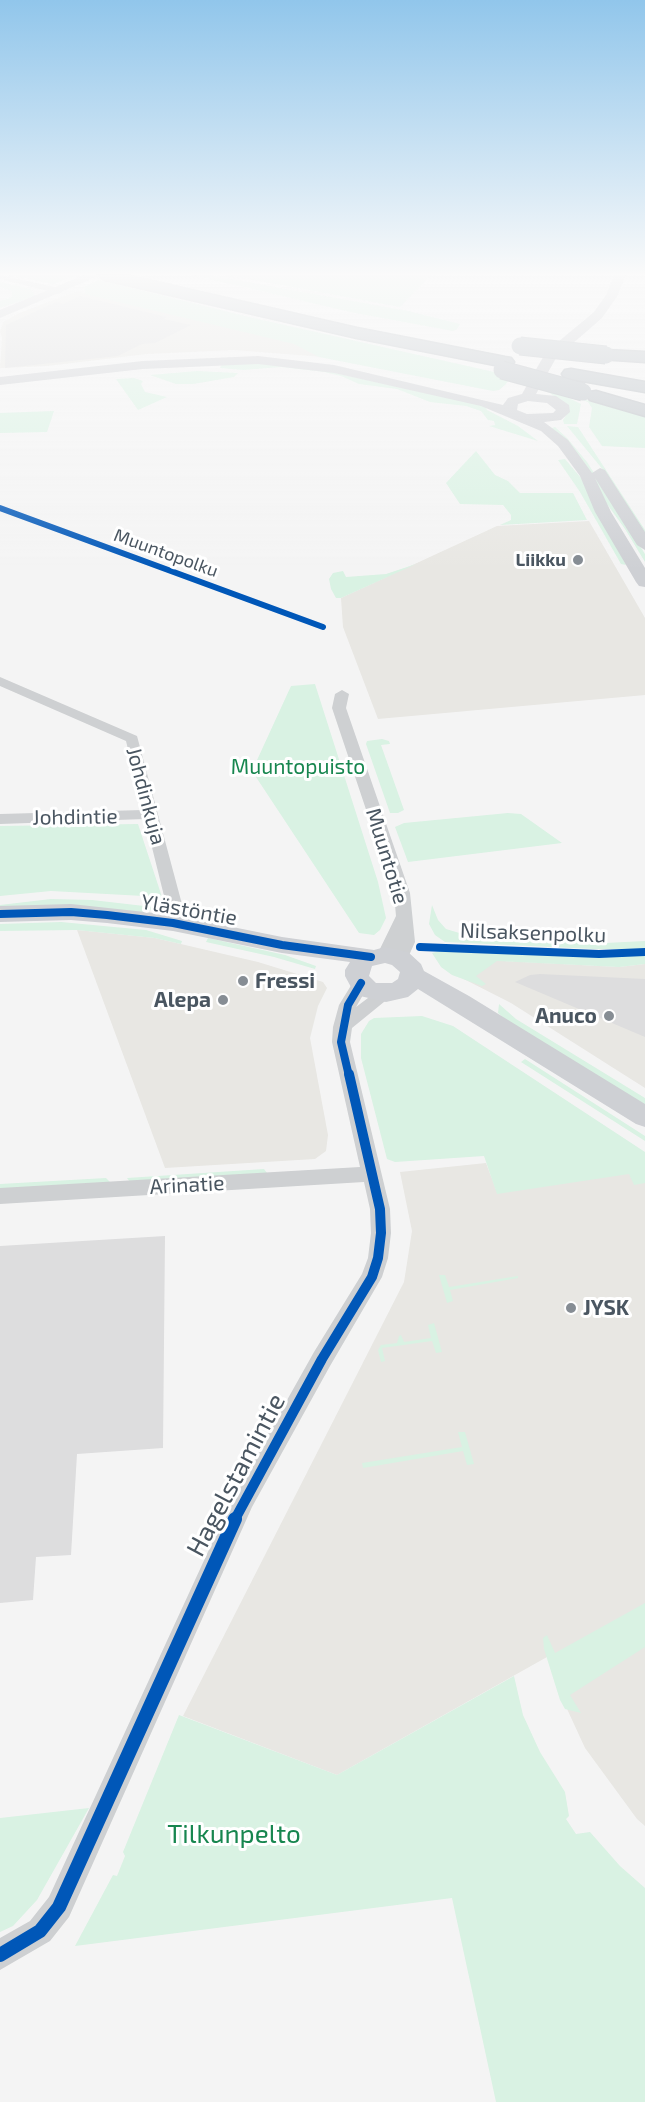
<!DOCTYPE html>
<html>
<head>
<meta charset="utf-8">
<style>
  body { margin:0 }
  canvas { display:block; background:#f4f4f4 }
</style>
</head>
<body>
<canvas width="645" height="2102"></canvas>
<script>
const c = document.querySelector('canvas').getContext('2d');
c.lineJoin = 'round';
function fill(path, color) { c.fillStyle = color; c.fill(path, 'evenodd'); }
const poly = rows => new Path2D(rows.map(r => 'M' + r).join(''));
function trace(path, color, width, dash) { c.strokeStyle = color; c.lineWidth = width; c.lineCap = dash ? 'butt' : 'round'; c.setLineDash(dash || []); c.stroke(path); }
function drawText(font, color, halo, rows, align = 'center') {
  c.font = font + ' "Exo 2",sans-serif'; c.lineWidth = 6; c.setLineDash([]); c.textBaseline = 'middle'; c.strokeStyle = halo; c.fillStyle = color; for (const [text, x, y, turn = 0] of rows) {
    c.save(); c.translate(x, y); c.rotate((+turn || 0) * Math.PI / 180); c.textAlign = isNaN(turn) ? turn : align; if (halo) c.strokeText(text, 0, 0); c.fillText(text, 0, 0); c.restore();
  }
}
const commercial = poly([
  [77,291,313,347,323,357,234,350,147,354,47,366,0,368,2,337,0,332,3,322,17,314],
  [589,521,645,618,645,695,378,719,343,627,341,598,497,526],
  [77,930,155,938,258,962,323,982,327,988,318,1006,310,1038,328,1135,326,1151,315,1159,165,1168],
  [445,958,619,967,645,964,645,1088,511,1003,450,972],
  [486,1163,497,1192,645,1171,645,1826,637,1819,585,1748,562,1698,547,1657,337,1775,183,1716,404,1282,412,1231,400,1172]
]);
const green = poly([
  [9,275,79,275,53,284],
  [192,275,209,275,408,311,460,324,457,329,453,331,355,313],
  [227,275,431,275,400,307],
  [99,280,249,317,512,376,505,385,499,390,493,391,319,357,294,344,85,294,84,287],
  [0,282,31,289,35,296,0,308,0,301,12,297,12,291,0,287],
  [228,362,299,365,485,406,487,410,518,426,538,441,489,426,495,425,494,421,488,420,481,411,466,406,430,402,397,389,359,384,341,376,324,372,281,367,243,370,220,368,222,364],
  [197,371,238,373,234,377,193,384,176,384,150,375],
  [134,378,143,381,141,384,145,392,167,397,138,410,116,379],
  [547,391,555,391,581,404,577,424,564,424,563,420,569,411,568,406],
  [575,397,645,417,645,448,602,446,589,427,592,408,588,402],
  [54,411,47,432,0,433,0,413],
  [567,426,578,427,645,530,645,537,604,471],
  [555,427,567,438,587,462,645,554,645,562,625,529,552,428],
  [476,451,495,475,508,481,520,493,573,493,587,520,500,525,511,520,511,515,503,505,460,504,446,483],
  [565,459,581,478,626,565,621,564,580,492,558,460],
  [416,564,341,598,336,598,331,589,329,579,333,573,343,571,346,577,386,574],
  [315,684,378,882,386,918,380,930,374,935,359,933,252,771,291,686],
  [382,739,389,741,390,744,381,745,404,810,398,813,390,813,366,744,367,741],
  [508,813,521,814,562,843,408,862,395,827,404,823],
  [138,824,162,897,51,891,0,896,0,826],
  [51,899,92,900,153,907,147,914,0,908,0,905],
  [432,905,438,920,446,929,466,935,508,939,605,943,645,941,645,949,594,949,445,942,435,935,429,924],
  [61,922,146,930,182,941,181,944,155,938,77,930,0,931,0,924],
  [208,938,285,955,316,966,315,969,274,957,206,942],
  [444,950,604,957,645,955,645,964,619,967,497,961,476,976,486,984,482,986,452,975,441,967,432,953],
  [499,1004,516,1019,645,1098,645,1108,506,1020,498,1013],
  [422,1016,453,1026,645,1152,645,1183,634,1185,629,1174,497,1194,484,1156,395,1162,387,1159,361,1058,361,1034,369,1021,374,1018],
  [525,1059,645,1136,645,1141,521,1062],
  [264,1169,267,1173,130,1182,127,1178],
  [106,1178,110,1182,0,1189,0,1184],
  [439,1275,445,1275,449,1287,518,1276,518,1278,450,1290,453,1301,447,1303],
  [434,1323,442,1352,436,1353,432,1341,382,1348,385,1361,381,1362,378,1350,381,1345,397,1343,399,1336,401,1335,404,1342,431,1338,428,1325],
  [458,1432,465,1432,474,1464,467,1465,463,1451,363,1468,362,1463,462,1447],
  [645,1603,645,1647,570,1695,581,1713,565,1709,560,1700,544,1649,543,1638,547,1635,555,1653],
  [514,1676,523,1715,540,1752,565,1792,569,1816,566,1819,576,1834,590,1832,620,1866,645,1888,645,2102,496,2102,452,1898,75,1946,113,1875,117,1876,125,1856,123,1852,179,1715,337,1775],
  [89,1808,37,1900,13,1926,0,1932,0,1818]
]);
const building = poly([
  [80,296,167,317,163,319,191,325,155,343,142,344,118,356,5,368,6,325,56,302,63,304],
  [540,974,645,979,645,1037,515,982,530,975],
  [165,1236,163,1448,77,1454,71,1555,36,1557,33,1600,0,1603,0,1246]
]);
const street = poly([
  [0,275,59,288,63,291,59,294,0,279,0,275],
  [0,677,137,736,183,908,179,927,167,927,165,923,167,908,145,819,0,824,0,814,143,810,126,741,0,686,0,677],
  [342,690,349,694,346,708,410,893,415,942,406,962,400,964,394,962,392,958,385,961,379,959,377,955,396,916,394,893,332,708,335,694,342,690],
  [361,977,367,979,370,983,356,1007,380,989,386,987,392,989,395,993,352,1028,350,1042,390,1209,391,1233,388,1258,382,1277,330,1366,252,1507,69,1917,50,1941,0,1970,0,1938,30,1921,49,1897,236,1491,314,1352,362,1274,368,1258,371,1233,370,1209,364,1182,0,1204,0,1188,360,1167,332,1042,333,1027,339,1005,355,979,361,977]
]);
const secondary = poly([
  [84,275,101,275,0,318,0,310,84,275],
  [614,275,626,275,618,295,602,318,556,358,536,394,556,396,569,405,570,412,561,420,544,422,568,440,592,473,600,468,605,470,645,532,645,550,637,545,595,478,611,512,645,568,645,587,639,586,636,582,595,512,580,476,558,446,541,431,481,406,334,373,258,364,143,369,0,385,0,377,143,361,258,356,334,365,503,405,508,398,522,394,546,352,594,312,606,295,614,275],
  [528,401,547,403,556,410,553,413,527,414,517,410,518,404,528,401],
  [71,904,173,915,282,937,374,950,385,947,408,952,421,964,424,971,469,996,645,1104,645,1127,636,1124,418,989,408,997,386,1002,360,996,352,989,345,976,345,970,350,962,282,953,173,931,107,923,71,920,0,922,0,906,71,904],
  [385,963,392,965,400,972,398,979,392,983,376,983,369,976,372,966,385,963]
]);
const highway = poly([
  [98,275,126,275,357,328,505,357,511,358,514,362,511,366,505,367,357,338,105,280,98,275],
  [606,350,645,352,645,362,600,359,598,355,606,350],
  [571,369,645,382,645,392,565,378,562,374,565,370,571,369],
  [596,391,645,405,645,416,590,400,587,396,590,392,596,391]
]);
const highwayBridge = poly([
  [520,346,606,355],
  [502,370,583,392]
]);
const cyclewayFar3 = poly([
  [0,508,323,627]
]);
const cyclewayFar2 = poly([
  [0,914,71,912,107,915,173,923,282,945,371,957],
  [420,947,599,954,645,952],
  [349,1076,341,1042,348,1005,361,983]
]);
const cyclewayFar1 = poly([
  [234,1521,322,1359,372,1277,378,1258,381,1233,380,1209,349,1074]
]);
const cycleway = poly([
  [0,1955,40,1931,59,1907,235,1519]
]);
const markers = [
  [578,560,6,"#868d94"],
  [243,981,6,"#868d94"],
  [223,1000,6,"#868d94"],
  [609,1016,6,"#868d94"],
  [571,1308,6,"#868d94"]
];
const farStreetnames = [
  ["Muuntopolku",166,553,20]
];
const farPoinames = [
  ["Liikku",566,560]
];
const parkNames = [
  ["Muuntopuisto",298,767]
];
const streetNames = [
  ["Johdinkuja",146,796,75],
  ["Johdintie",75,817,-1],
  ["Muuntotie",387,856,73],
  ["Ylästöntie",189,910,10],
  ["Nilsaksenpolku",533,933,2],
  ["Arinatie",187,1185,-3]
];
const poiNames = [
  ["Fressi",255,981],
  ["Alepa",211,1000,"right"],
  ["Anuco",597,1016,"right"],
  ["JYSK",583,1308]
];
const nearStreetnames = [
  ["Hagelstamintie",236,1475,-62]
];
const nearParknames = [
  ["Tilkunpelto",234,1834]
];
fill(commercial, '#e8e7e3');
fill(green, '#d9f2e3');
fill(building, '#ddddde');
trace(highway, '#b9bec3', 3);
fill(street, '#ced0d2');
fill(secondary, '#ced0d4');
fill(highway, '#bec4c9');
trace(highwayBridge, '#b9bec3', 19, []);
trace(highwayBridge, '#bec4c9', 17);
trace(cyclewayFar3, '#0057b8', 6);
trace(cyclewayFar2, '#0057b8', 8);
trace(cyclewayFar1, '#0057b8', 10);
trace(cycleway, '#0057b8', 14);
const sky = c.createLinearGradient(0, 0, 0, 570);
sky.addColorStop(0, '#91c6eb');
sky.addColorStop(0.48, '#fafafa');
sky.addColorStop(1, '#fafafa00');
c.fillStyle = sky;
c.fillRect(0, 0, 645, 570);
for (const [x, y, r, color] of markers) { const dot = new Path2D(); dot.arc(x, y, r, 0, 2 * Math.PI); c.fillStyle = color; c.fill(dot); trace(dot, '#fff', 2); }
drawText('18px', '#4a5661', '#fff', farStreetnames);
drawText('bold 18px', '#4a5661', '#fff', farPoinames, 'right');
drawText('21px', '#17864f', '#fff', parkNames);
drawText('21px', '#4a5661', '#fff', streetNames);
drawText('bold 21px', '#4a5661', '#fff', poiNames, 'left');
drawText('26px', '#4a5661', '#fff', nearStreetnames);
drawText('26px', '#17864f', '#fff', nearParknames);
</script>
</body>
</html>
